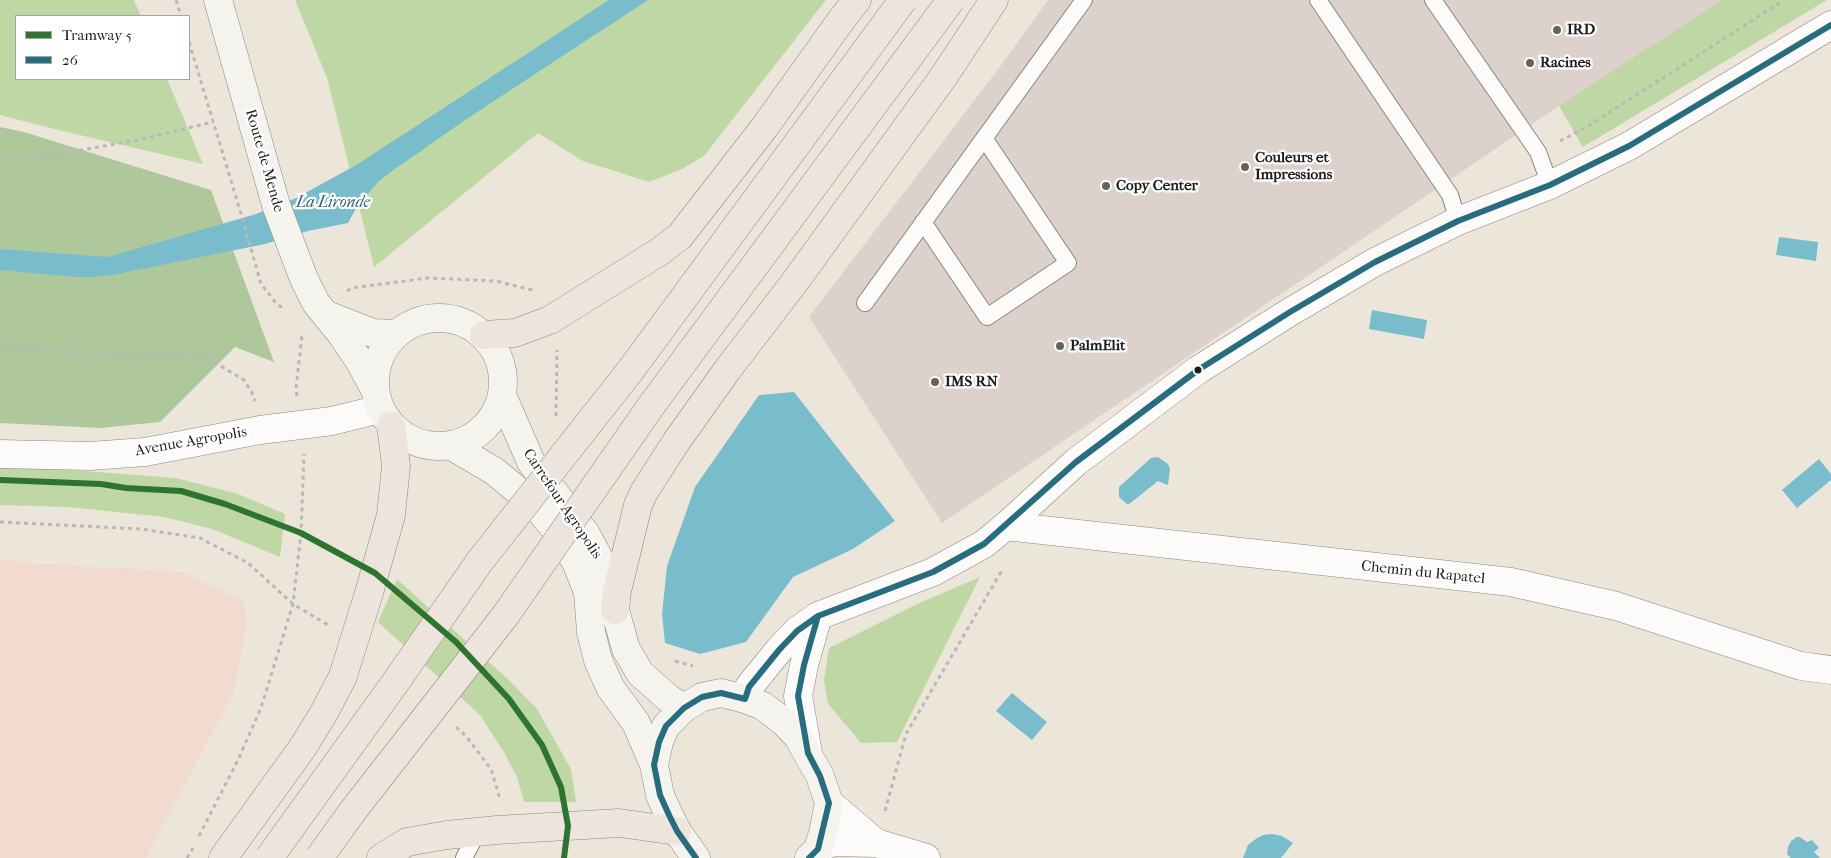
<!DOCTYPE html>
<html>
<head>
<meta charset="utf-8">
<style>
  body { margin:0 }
  #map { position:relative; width:1831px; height:858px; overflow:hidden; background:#ece6da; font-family:"IM FELL French Canon",serif }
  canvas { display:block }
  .legend { position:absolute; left:15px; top:15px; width:175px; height:65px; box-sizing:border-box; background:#fff; border:1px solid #a4a4a4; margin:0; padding:6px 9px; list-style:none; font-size:15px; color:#1c1c1c }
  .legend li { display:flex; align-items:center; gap:10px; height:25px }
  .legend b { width:25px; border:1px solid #a4a4a4 }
</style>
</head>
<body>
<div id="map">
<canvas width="1831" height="858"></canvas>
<ul class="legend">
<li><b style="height:6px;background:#2d7431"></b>Tramway 5</li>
<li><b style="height:6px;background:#286c80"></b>26</li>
</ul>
</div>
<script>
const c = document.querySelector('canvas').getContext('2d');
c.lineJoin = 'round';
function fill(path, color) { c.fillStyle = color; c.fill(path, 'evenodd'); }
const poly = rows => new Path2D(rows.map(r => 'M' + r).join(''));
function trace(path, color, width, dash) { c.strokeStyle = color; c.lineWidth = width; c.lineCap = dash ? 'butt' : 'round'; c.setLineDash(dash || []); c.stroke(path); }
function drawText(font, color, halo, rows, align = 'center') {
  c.font = font + ' "IM FELL French Canon",serif'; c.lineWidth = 4.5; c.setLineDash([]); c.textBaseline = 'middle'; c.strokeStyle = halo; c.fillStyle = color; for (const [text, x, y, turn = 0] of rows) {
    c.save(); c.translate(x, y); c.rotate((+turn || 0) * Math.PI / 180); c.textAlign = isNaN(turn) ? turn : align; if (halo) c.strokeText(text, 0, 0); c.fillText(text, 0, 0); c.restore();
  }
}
const built = poly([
  [0,559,28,563,183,572,244,601,247,624,234,692,146,858,0,858]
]);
const industrial = poly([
  [1048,0,1721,0,1559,106,942,523,809,317,1002,64]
]);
const green = poly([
  [0,0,134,0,141,16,16,16,16,79,167,79,203,164,54,129,0,115],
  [295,0,826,0,704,156,682,169,649,182,583,161,538,133,374,267,327,78],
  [1721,0,1827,0,1583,147,1559,106],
  [0,467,72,470,176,478,238,494,285,514,280,557,212,529,164,517,69,507,0,505],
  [980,577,897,742,861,743,828,704,824,680,829,648,917,604],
  [397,579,510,681,537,709,571,769,576,802,524,802,517,777,505,754,480,715,378,622]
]);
const forest = poly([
  [0,127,24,132,211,190,274,362,235,347,160,422,100,428,0,423]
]);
const water = poly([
  [609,0,648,0,468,118,395,169,379,181,358,205,348,223,308,231,265,244,112,275,95,277,76,277,0,270,0,249,108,257,256,214,296,198,358,164],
  [1779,237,1818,242,1816,261,1776,255],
  [1372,310,1427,320,1424,339,1369,329],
  [794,392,895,521,853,549,793,577,746,642,700,654,665,643,662,614,667,566,695,487,759,395],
  [1158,457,1168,464,1170,469,1168,485,1158,481,1128,505,1119,497,1119,487,1151,458],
  [1819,459,1831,474,1831,480,1797,508,1782,490],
  [1012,693,1047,722,1032,740,996,711],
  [1272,834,1282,836,1293,843,1281,858,1243,858,1248,845,1257,838,1263,835],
  [1797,837,1800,837,1807,842,1812,840,1819,848,1814,852,1820,858,1791,858,1787,854,1788,847,1791,841]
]);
const path = poly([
  [176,0,181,16],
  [189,42,242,217,261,284,276,303,284,309],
  [1560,141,1590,125,1784,0],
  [0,159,32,159,137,140,213,122],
  [347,291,351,288,428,278,496,281,536,291],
  [0,347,136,356,187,354,209,359,244,380,252,393,255,401],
  [297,396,296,389,302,335],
  [556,416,557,350],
  [0,522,141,529,200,538,248,563,293,604,328,625],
  [675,661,693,666],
  [456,727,465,735,491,769,500,799],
  [885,811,906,734,1001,572,999,569],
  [199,836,238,760,261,708,293,604,301,533,304,454],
  [187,858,193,848]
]);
const service = poly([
  [1318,0,1450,195,1458,221],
  [1433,0,1538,152,1550,185],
  [923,222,987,317,1068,263,984,138],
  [865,303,1084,0],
  [464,858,477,833]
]);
const minor = poly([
  [1006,526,1511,582,1616,606,1801,666,1831,670]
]);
const tertiary = poly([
  [0,454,90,456,145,452,260,430,332,421,380,409],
  [745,699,749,687,779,650,797,631,818,616,933,572,984,544,1006,526,1076,462,1198,370,1290,312,1375,262,1458,221,1550,185,1629,146,1831,25],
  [808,753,798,696,804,665,818,616],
  [829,803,876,843],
  [818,849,832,842,876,843,926,858]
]);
const secondary = poly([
  [218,0,276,205,304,279,316,303,342,335,360,362,375,390],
  [327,315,373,333,395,334],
  '375 382a64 64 0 1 1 128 0a64 64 0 1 1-128 0Z',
  [502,395,531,462,586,534,602,564,626,649,640,673,668,698,684,708],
  [450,445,494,471,522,494,541,512,555,529,576,562,588,592,591,632,598,660,610,687,636,723,654,765,660,795,669,815,677,831,696,858],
  [654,765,659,742,666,726,684,708,702,697,721,693,745,699,763,706,784,722,798,737,820,776,829,803,823,833,818,849,809,858]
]);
const primary = poly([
  [484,335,515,333,550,320,659,252,680,236,764,128,842,19,857,0],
  [615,610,617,591,638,505,644,492,676,442,728,369,794,283,944,76,994,0],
  [223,858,303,747,325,711,343,676,369,593,391,515,396,466,391,425],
  [381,858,407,842,447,835,497,830,619,823,677,831]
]);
const primaryBridge = poly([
  [269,858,395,683,480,561,630,371,903,0],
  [319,858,352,812,505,616,651,406,951,0]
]);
const bus1 = poly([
  [696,858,677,831,669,815,660,795,654,765,659,742,666,726,684,708,702,697,721,693,745,699,749,687,779,650,797,631,818,616,933,572,984,544,1076,462,1198,370,1290,312,1375,262,1458,221,1550,185,1629,146,1831,25],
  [809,858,818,849,829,803,820,776,808,753,798,696,804,665,818,616]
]);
const tram1 = poly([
  [0,480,101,484,126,488,181,491,225,504,301,533,375,573,456,642,509,699,542,745,561,787,568,826,564,858]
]);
const markers = [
  [1557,30,5,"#65635e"],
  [1530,63,5,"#65635e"],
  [1245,167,5,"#65635e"],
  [1106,186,5,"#65635e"],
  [1060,346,5,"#65635e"],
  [1198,370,4.5,"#1c1c1c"],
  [935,382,5,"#65635e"]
];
const poiNames = [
  ["IRD",1567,30],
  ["Racines",1540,63],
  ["Couleurs et",1255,158],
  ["Impressions",1255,175],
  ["Copy Center",1116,186],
  ["PalmElit",1070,346],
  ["IMS RN",945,382]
];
const streetNames = [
  ["Route de Mende",264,161,74],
  ["Avenue Agropolis",191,442,-10],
  ["Carrefour Agropolis",562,504,56],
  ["Chemin du Rapatel",1423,573,6]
];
const waterNames = [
  ["La Lironde",333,203]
];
fill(built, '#f2dbce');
fill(industrial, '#ddd1cb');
fill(green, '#bfd7a5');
fill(forest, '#aec89c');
fill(water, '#79bdcd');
trace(service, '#8a8781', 18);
trace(minor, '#8a8781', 29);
trace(tertiary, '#8a8781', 29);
trace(secondary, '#8a8781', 29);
trace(primary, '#8a8781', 29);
trace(path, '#b9b8b6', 3, [4, 4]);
trace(service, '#fcfbf9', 16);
trace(minor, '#fcfbf9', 28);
trace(tertiary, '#fcfbf9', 28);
trace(secondary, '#f5f3ee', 28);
trace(primary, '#ede5dd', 28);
trace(primaryBridge, '#8a8781', 29, []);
trace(primaryBridge, '#ede5dd', 28);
trace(bus1, '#286c80', 6);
trace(tram1, '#2d7431', 6);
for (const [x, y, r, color] of markers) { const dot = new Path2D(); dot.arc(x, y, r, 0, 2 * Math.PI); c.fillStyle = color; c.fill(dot); trace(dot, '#fff', 2); }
drawText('bold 15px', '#1c1c1c', '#fff', poiNames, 'left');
drawText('15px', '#1c1c1c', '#fff', streetNames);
drawText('italic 16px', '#326472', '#fff', waterNames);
</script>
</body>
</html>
